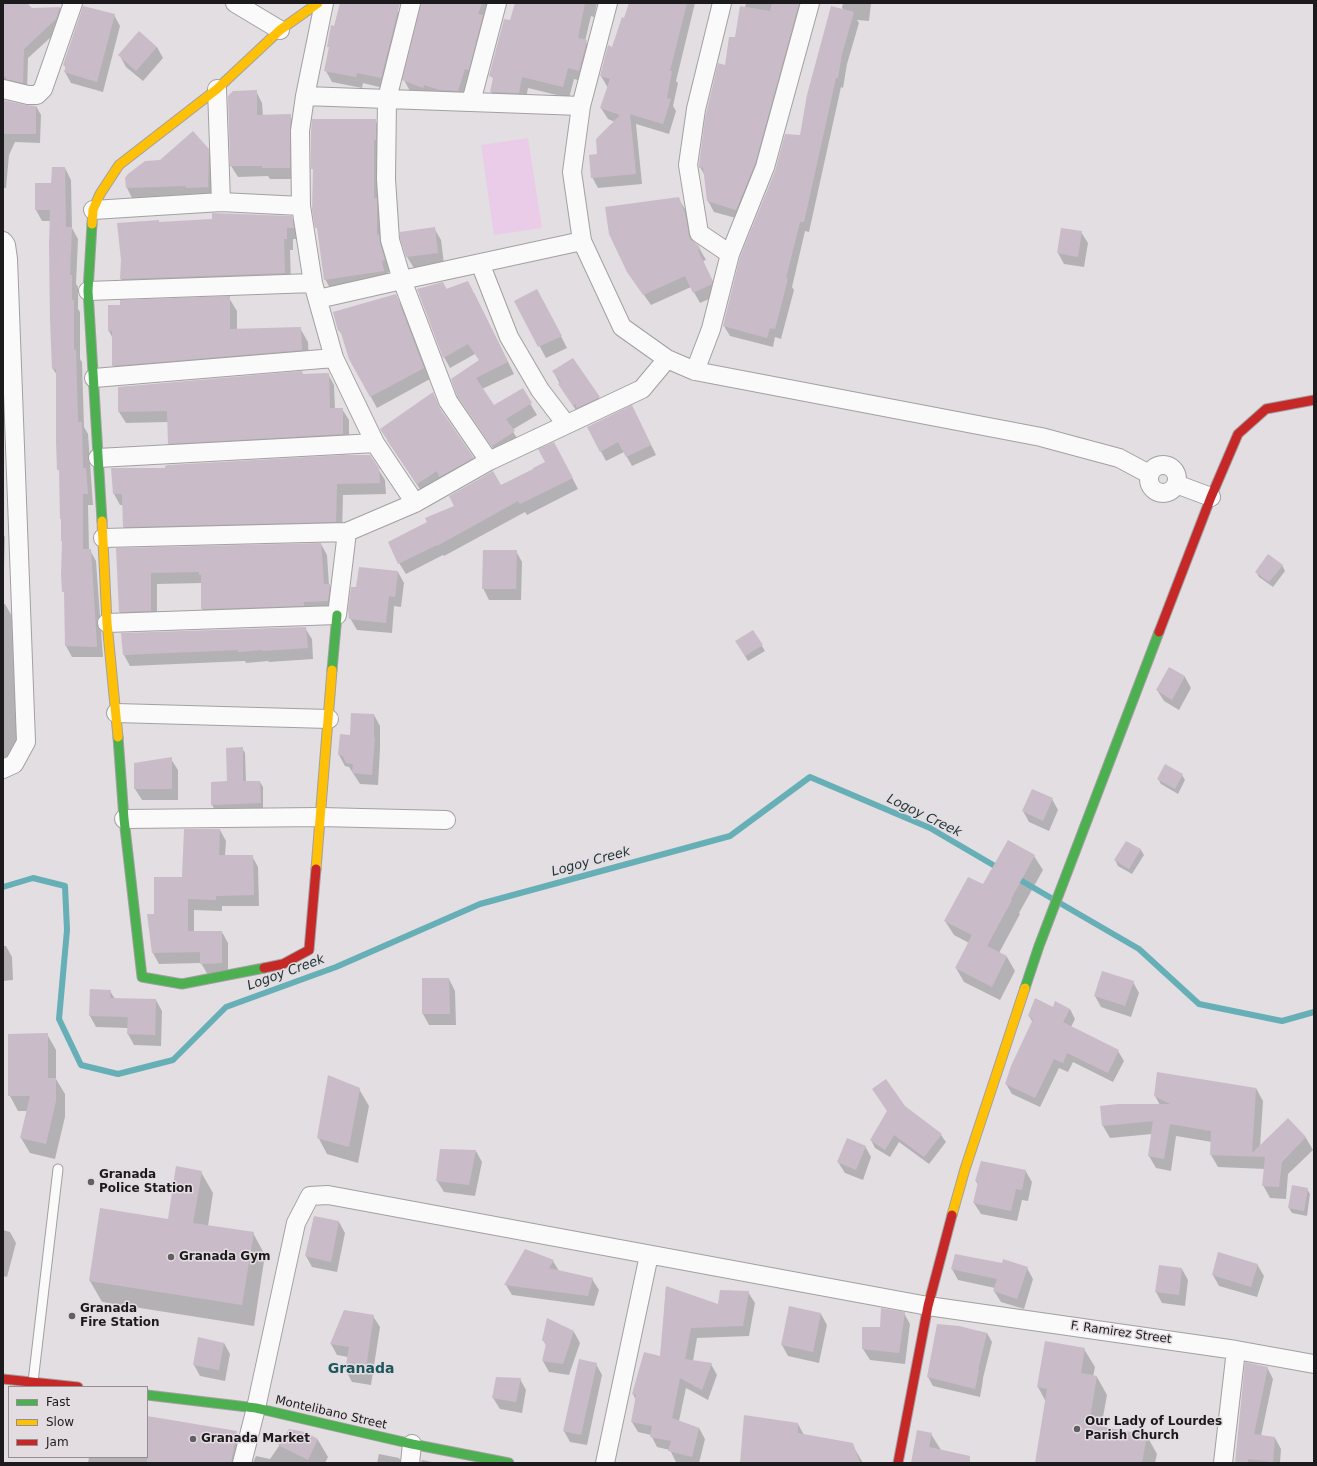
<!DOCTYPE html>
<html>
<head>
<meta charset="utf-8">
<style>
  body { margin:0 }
  #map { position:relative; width:1317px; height:1466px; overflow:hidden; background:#e2dee1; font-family:"DejaVu Sans",sans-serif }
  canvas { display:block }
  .frame { position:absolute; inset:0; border:4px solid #1c1a1c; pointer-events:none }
  .legend { position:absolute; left:8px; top:1386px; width:140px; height:72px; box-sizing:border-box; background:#e3dde2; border:1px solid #938f93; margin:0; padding:5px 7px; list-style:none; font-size:12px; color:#1c1a1c }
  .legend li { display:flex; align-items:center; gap:8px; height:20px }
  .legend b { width:20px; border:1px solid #938f93 }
</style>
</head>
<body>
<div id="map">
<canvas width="1317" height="1466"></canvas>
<div class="frame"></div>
<ul class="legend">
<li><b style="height:5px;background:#4caf50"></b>Fast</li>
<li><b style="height:5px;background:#ffc107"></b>Slow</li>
<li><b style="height:5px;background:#c62828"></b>Jam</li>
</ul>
</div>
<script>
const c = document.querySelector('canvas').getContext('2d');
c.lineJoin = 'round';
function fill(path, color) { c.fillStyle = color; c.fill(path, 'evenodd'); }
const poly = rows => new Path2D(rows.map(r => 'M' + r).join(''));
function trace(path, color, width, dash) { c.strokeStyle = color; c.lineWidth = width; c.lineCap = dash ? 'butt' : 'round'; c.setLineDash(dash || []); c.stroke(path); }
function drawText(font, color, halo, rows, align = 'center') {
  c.font = font + ' "DejaVu Sans",sans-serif'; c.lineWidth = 3; c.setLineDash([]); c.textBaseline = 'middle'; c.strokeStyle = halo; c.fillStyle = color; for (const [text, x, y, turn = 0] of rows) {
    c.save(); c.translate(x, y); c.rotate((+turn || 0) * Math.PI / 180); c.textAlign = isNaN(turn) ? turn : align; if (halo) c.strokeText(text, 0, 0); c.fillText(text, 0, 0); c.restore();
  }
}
const green = poly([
  [528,138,542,228,494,235,481,145]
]);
const shadow = poly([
  [3,3,26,3,31,9,60,8,65,16,61,28,28,58,27,91,3,88],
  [341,3,398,11,404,22,387,89,363,83,362,88,332,82,326,71,330,49,328,46,335,27],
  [422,3,491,3,464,102,410,91,404,80],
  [517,3,597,3,594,17,591,16,585,41,593,52,585,82,574,79,569,98,528,88,525,104,498,103,491,92],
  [630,3,695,3,676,81,678,83,673,106,676,111,669,134,636,124,642,184,598,188,592,177,598,154,615,122,608,119,601,108,608,88,601,76,625,19],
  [746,3,800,3,805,12,743,220,714,212,708,201,705,176,700,167,726,66,736,39],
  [843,3,871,3,869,21,857,20,859,23,847,64,843,88,841,87,809,232,805,231,792,287,794,290,781,339,775,337,773,347,730,336,724,326,800,136,844,10,842,8],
  [114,15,120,26,103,92,71,83,65,72,66,68,64,65],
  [157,47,163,58,143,81,126,67,120,56],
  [256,91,262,103,263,116,290,116,297,127,296,179,270,179,268,176,238,177,231,166],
  [3,101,25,106,36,106,41,115,40,143,15,142,9,155,6,188,3,188],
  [375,120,382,131,391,271,388,272,390,282,331,290,325,279,319,232,316,227,314,172,312,168],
  [208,150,214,160,213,197,192,196,132,198,127,188,161,161],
  [65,168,71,180,72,228,78,239,76,284,78,287,78,309,80,312,80,359,82,362,84,427,88,434,93,505,88,505,89,550,90,550,96,561,103,657,72,657,66,646,66,596,63,591,63,544,62,541,60,472,58,469,57,375,53,369,51,221,42,221,36,210,52,184],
  [678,198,685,209,691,226,694,243,698,246,706,260,703,261,718,292,718,295,700,303,691,287,651,305,627,271],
  [291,217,298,228,299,239,293,239,293,250,290,250,291,284,128,290,121,279,122,260],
  [434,228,441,240,444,264,414,268,407,257,401,238],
  [1081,232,1088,243,1084,267,1064,264,1058,253],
  [443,283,447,290,474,293,514,374,482,389,494,407,522,390,537,415,512,430,520,443,499,457,465,407,480,361,475,354,450,368,444,357],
  [396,296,402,307,430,379,377,408,350,359,344,338,339,330],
  [229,298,237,311,237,330,300,328,308,342,309,364,121,379,113,365,113,339,109,331,109,306],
  [515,301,543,301,567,348,546,358],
  [573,360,599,398,605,409,580,416,566,395,553,371],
  [328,374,334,385,335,409,342,409,349,420,349,445,175,454,169,443,168,422,126,423,119,412,119,388,303,375],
  [433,393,443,415,479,469,424,495,387,440],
  [637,416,656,455,632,466,624,452,606,461,588,427],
  [560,454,578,489,527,515,525,512,444,556,443,555,406,574,399,563,428,523,455,506,535,470],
  [378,469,385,480,386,494,343,495,342,533,130,538,124,527,123,505,120,505,114,494],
  [3,534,5,537,4,569,3,569],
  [321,544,327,555,329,585,336,597,334,612,209,620,202,609,202,583,157,584,157,622,126,623,120,612,117,549],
  [516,551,522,562,521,600,489,600,483,588],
  [1282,565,1285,571,1273,587,1259,577,1256,572],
  [398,572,404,583,401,607,394,606,392,633,357,630,350,618,357,588],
  [3,604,5,604,12,616,21,755,3,765],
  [305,628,312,639,313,659,269,662,268,661,246,663,245,661,130,666,124,655],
  [753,631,765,651,748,661,736,641],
  [1170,668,1185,677,1191,688,1179,710,1164,701,1157,690],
  [374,715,380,726,380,749,378,785,360,784,349,767,345,766,339,755,351,736],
  [242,748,245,753,246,782,260,782,263,787,263,808,215,810,212,805,228,782],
  [171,759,178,770,178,800,142,800,135,789,135,764],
  [1182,775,1185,780,1178,794,1161,784,1158,779],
  [1052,799,1058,810,1049,831,1029,822,1023,811],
  [220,830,226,841,225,856,252,856,258,867,259,906,222,906,222,911,194,910,194,932,222,932,228,943,228,974,208,975,201,963,159,964,153,953,155,915],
  [1127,842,1141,850,1144,855,1132,874,1118,866,1115,860],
  [1034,856,1043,870,1019,913,1020,914,999,953,1007,957,1015,971,1000,1000,964,982,956,968,969,943,954,935,945,921,983,886],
  [3,946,6,946,12,957,13,980,3,981],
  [449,979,455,991,456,1025,429,1025,423,1014],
  [1133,982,1139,993,1131,1017,1101,1007,1095,996],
  [110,991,115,999,156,1000,162,1011,161,1046,134,1045,128,1034,128,1028,96,1027,90,1016],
  [1053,1008,1070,1009,1075,1019,1071,1027,1118,1051,1124,1061,1113,1082,1073,1062,1068,1072,1059,1068,1040,1107,1012,1094,1006,1084,1033,1023,1029,1016],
  [47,1034,56,1050,56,1079,65,1094,65,1117,55,1159,30,1153,21,1138,27,1111,18,1111,10,1096],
  [1256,1088,1263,1101,1260,1147,1288,1120,1306,1138,1313,1150,1288,1174,1286,1199,1270,1198,1263,1185,1265,1169,1218,1167,1211,1155,1212,1142,1176,1136,1171,1171,1156,1168,1149,1156,1152,1134,1110,1138,1103,1126,1101,1107,1160,1105,1155,1096],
  [359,1089,369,1106,358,1163,327,1154,318,1137],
  [904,1107,941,1135,946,1142,929,1164,899,1142,890,1157,875,1148,871,1140],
  [865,1146,871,1157,863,1180,845,1173,838,1162],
  [476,1151,482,1162,475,1196,444,1192,437,1181],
  [1025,1170,1032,1182,1028,1201,1022,1200,1017,1221,981,1214,974,1203,978,1185,976,1181],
  [201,1172,213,1193,208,1226,253,1233,265,1255,254,1326,102,1302,90,1281,168,1220],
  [1293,1186,1307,1189,1310,1194,1307,1216,1292,1213,1289,1208],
  [314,1217,339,1222,345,1233,337,1272,312,1267,306,1256],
  [3,1230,10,1232,16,1243,7,1277,3,1276],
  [956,1255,1027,1268,1033,1279,1024,1309,1001,1302,994,1291,995,1288,958,1280,952,1269],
  [553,1261,559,1271,592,1279,599,1290,594,1306,512,1295,506,1285],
  [1257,1264,1264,1276,1257,1297,1219,1286,1213,1275],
  [1182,1269,1188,1280,1185,1306,1162,1303,1156,1292],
  [666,1287,719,1305,748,1292,755,1303,749,1336,697,1338,693,1361,711,1364,717,1375,708,1400,686,1388,679,1421,699,1428,705,1439,699,1463,676,1462,670,1450,657,1447,651,1435,638,1432,632,1422,636,1400,633,1394,661,1358],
  [904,1313,910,1324,905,1364,870,1360,863,1349],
  [821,1314,827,1325,819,1363,788,1356,782,1345],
  [373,1316,380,1327,371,1385,352,1382,346,1371,348,1357,337,1355,331,1344],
  [938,1325,987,1333,992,1342,983,1378,983,1380,980,1397,933,1386,928,1377],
  [574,1332,580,1343,569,1375,549,1372,543,1361,547,1347,543,1340],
  [1046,1342,1084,1349,1095,1367,1093,1377,1097,1377,1107,1395,1101,1428,1147,1436,1157,1454,1155,1463,1036,1463,1046,1402,1038,1387],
  [224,1343,230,1354,225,1381,200,1376,194,1365],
  [596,1364,602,1375,587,1445,570,1442,564,1431],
  [1267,1367,1273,1379,1261,1436,1275,1438,1281,1449,1280,1463,1236,1463],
  [520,1379,526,1390,522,1413,500,1409,493,1398],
  [147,1417,236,1432,246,1450,244,1463,88,1463,89,1457,147,1457],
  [798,1424,804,1435,852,1444,863,1463,741,1463],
  [290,1430,318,1440,328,1457,325,1463,253,1463,256,1456,270,1459],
  [931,1434,941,1450,954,1463,912,1463],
  [379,1454,399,1458,402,1463,377,1463],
  [422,1460,432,1462,433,1463,421,1463]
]);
const stream = poly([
  [1015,877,1139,949,1199,1004,1282,1021,1314,1012],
  [3,887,33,878,65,886,67,930,59,1019,81,1065,118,1074,173,1060,226,1007,336,967,480,904,730,836,810,777,930,828,1000,869]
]);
const building = poly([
  [3,3,27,3,32,8,60,7,56,19,24,49,23,83,6,79,6,77,3,77],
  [340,3,400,3,381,78,357,73,356,77,324,71,329,47,327,47,331,25,334,26],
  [421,3,482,3,478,14,483,15,469,70,465,69,458,91,440,90,424,85,423,88,402,80],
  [515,3,585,3,578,38,587,40,579,71,568,68,563,87,522,77,519,93,490,92,493,78,489,76,504,19,510,20],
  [629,3,687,3,670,71,672,71,667,98,671,99,663,124,630,114,636,174,591,178,589,155,597,154,596,139,620,115,600,108,610,79,600,76,608,45,612,47,622,17,624,18],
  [772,3,799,3,755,164,736,210,707,201,703,167,699,168,699,165,705,118,718,63,725,65,729,37,735,37,740,6,770,11],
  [83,6,115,14,97,82,64,72,66,66,63,65],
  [831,6,854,12,842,54,838,78,836,78,804,222,800,222,786,278,788,278,780,310,775,329,770,328,767,338,723,326,740,257,775,171,785,134,800,135,807,95],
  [139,31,157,47,136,71,118,55],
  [257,90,257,115,291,114,290,131,290,168,262,168,262,166,230,166,228,96,233,91],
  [3,100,26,105,36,106,36,134,3,134],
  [312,119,376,119,376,140,374,140,374,198,377,198,377,235,379,234,380,243,385,260,382,261,384,271,324,280,317,228,315,228,312,210,313,169,311,169,311,132],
  [193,131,209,149,208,187,186,188,186,186,126,188,125,178,128,174,145,161,160,160],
  [52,167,65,167,66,227,72,227,70,275,72,275,72,300,74,300,74,350,76,350,78,422,82,422,83,468,86,468,88,494,83,494,83,549,91,549,97,647,65,646,64,592,62,592,61,575,62,541,61,541,61,519,60,519,59,470,57,470,56,442,56,369,52,369,50,320,49,245,50,210,35,210,35,183,51,183],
  [679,197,685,214,689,235,690,239,699,246,700,249,698,250,712,280,712,284,693,293,685,276,643,295,627,272,609,234,605,207],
  [212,213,292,216,294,228,287,228,287,239,284,239,285,273,120,279,121,260,117,223,159,220,159,222,212,219],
  [435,227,438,253,406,257,400,238,400,232],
  [1061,228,1082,231,1078,257,1057,253],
  [468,281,508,362,476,378,494,405,523,388,532,403,506,419,515,431,492,446,457,396,451,379,479,360,468,344,443,358,417,289,443,282,446,289],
  [537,289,562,336,538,347,514,301],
  [396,294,424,368,370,397,349,359,340,330,338,331,333,312],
  [230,296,230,329,301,327,302,350,112,366,112,331,108,331,108,305,120,305,120,300],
  [573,358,600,397,577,408,575,404,573,406,558,384,561,382,552,371],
  [302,371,303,374,329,373,330,408,343,408,343,434,168,444,167,411,118,412,118,387],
  [433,392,439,407,474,458,439,477,437,471,417,484,380,429],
  [632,405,651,445,626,457,618,442,600,452,587,427],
  [554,442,573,478,520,504,518,501,437,546,437,545,398,564,388,542,427,522,425,518,454,506,449,496,493,471,501,485,533,469,533,468,545,462,538,449],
  [343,455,370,455,379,468,380,483,337,484,336,522,123,527,122,494,113,494,111,468,165,468,165,466,168,465],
  [321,543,324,584,330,584,328,601,304,602,304,606,201,609,201,575,199,575,199,572,151,573,151,611,119,612,116,548],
  [483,550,517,550,516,589,482,589],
  [1268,554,1283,565,1269,582,1255,572],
  [359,567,398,571,395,597,389,596,386,623,349,619,348,610,351,587,356,587],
  [306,627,308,648,262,651,262,650,238,652,238,650,123,655,121,633],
  [753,630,763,645,745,656,735,641],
  [1169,667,1185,676,1172,700,1156,690],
  [351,713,374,714,374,737,375,737,372,775,352,773,353,764,346,763,343,756,338,755,340,734,350,735],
  [243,747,243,781,260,781,261,803,211,805,211,782,227,781,226,748],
  [172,757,172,789,134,789,134,763],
  [1165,764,1183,774,1175,789,1157,779],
  [1032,789,1053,798,1043,821,1022,811],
  [184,829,220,829,219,855,253,855,254,895,216,896,216,900,188,899,188,931,222,931,222,963,200,964,200,952,152,953,147,914,154,914,154,877,182,877],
  [1008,840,1035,855,1011,899,1012,900,987,946,1007,956,992,987,955,968,972,935,944,921,968,877,983,884],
  [1126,841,1141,849,1129,869,1114,860],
  [1102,971,1134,981,1125,1006,1094,996],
  [422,978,449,978,450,1014,422,1014],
  [90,989,111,990,110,998,156,999,155,1035,127,1034,128,1017,89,1016],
  [1035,998,1053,1007,1055,1001,1070,1009,1063,1022,1119,1050,1108,1073,1067,1053,1063,1063,1054,1059,1035,1098,1005,1084,1011,1066,1033,1019,1028,1016],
  [48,1033,48,1078,56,1078,56,1101,46,1144,20,1138,30,1096,8,1096,8,1034],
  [1157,1072,1256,1088,1252,1153,1288,1118,1306,1137,1282,1162,1279,1187,1262,1186,1265,1157,1210,1155,1211,1131,1170,1124,1164,1159,1148,1156,1153,1121,1102,1126,1100,1106,1118,1104,1170,1104,1154,1096],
  [328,1075,360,1088,349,1147,317,1138],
  [886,1079,905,1106,942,1134,924,1157,894,1135,885,1150,870,1140,887,1111,872,1089],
  [847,1138,866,1146,856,1170,837,1162],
  [440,1149,476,1150,469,1185,436,1181],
  [981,1161,1026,1170,1022,1190,1016,1189,1011,1211,973,1203,978,1182,975,1181],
  [176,1166,202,1171,193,1223,254,1232,242,1305,89,1281,100,1208,168,1219],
  [1292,1185,1308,1188,1304,1211,1288,1208],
  [314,1216,339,1221,331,1262,305,1256],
  [525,1249,554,1260,549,1268,593,1278,588,1296,504,1285],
  [1218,1252,1258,1264,1251,1287,1212,1275],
  [955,1254,1002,1263,1003,1259,1028,1267,1017,1299,993,1291,997,1279,951,1269],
  [1159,1265,1182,1268,1179,1295,1155,1292],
  [666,1286,718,1304,720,1290,749,1291,743,1326,691,1328,685,1359,712,1363,702,1390,680,1378,672,1418,699,1428,692,1457,668,1451,671,1441,650,1437,652,1426,631,1422,636,1395,632,1394,644,1352,660,1356],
  [789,1306,821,1313,813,1352,781,1345],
  [881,1308,905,1312,899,1353,862,1349,862,1327,880,1327],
  [344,1310,374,1315,365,1374,345,1371,349,1347,330,1344],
  [547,1318,574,1331,563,1364,542,1361,546,1344,542,1340],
  [937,1324,959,1326,987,1333,978,1370,979,1370,975,1389,927,1377],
  [198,1337,224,1343,219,1370,193,1365],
  [1045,1341,1085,1348,1081,1373,1097,1376,1089,1424,1147,1435,1142,1463,1035,1463,1047,1389,1037,1387],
  [579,1359,597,1363,581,1435,563,1431],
  [1245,1362,1268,1367,1254,1434,1275,1437,1273,1462,1248,1459,1248,1463,1235,1463],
  [496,1377,521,1378,516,1402,492,1398],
  [744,1415,798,1423,798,1433,853,1443,860,1463,740,1463],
  [147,1416,237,1431,231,1463,147,1463],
  [289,1429,305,1432,318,1439,308,1460,278,1445],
  [917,1430,932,1433,929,1447,970,1456,970,1463,911,1463]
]);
const lane = poly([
  [33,1382,58,1169]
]);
const street = poly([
  [235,3,280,30],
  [324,3,305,96,300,131,301,206,313,283,334,358,375,443,415,503],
  [411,3,387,99,386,179,390,240,402,280,448,401,489,461],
  [608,3,581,106,572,172,582,241,622,327,667,359,695,371,1041,437,1119,458,1149,474],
  [722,3,696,109,688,165,699,233,730,254],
  [3,89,28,95,37,95,43,89,73,3],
  [217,89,221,202],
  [305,96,581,106],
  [471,102,497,3],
  [93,210,221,202,301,206],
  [3,241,6,245,8,259,26,742,14,764,3,769],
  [480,263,509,337,540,390,566,424],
  [88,291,313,283],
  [318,299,402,280,582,241],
  [695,371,711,329,730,254,765,167,810,3],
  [94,378,334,358],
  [98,458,375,443],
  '1149 479a14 14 0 1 1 28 0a14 14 0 1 1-28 0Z',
  [1176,484,1211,497],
  [103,538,347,532,415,503,489,461,642,389,667,359],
  [107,623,337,615,347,532],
  [116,713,329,719],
  [124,819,320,817,446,820],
  [242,1463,256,1408,296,1223,310,1196,328,1195,928,1306,1236,1350,1314,1364],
  [410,1463,412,1444],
  [605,1463,649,1255],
  [1223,1463,1236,1350]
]);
const fast = poly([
  [92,224,88,291,102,521],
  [332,670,337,615],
  [118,737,124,819,142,977,182,984,264,968],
  [1025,988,1039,946,1159,632],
  [147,1395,256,1408,412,1444,509,1463]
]);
const slow = poly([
  [92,224,93,210,100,194,119,165,217,89,280,30,318,3],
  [102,521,107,623,118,737],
  [316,869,332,670],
  [952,1215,965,1169,1025,988]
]);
const jam = poly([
  [1159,632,1211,497,1238,434,1266,409,1314,400],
  [264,968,283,964,309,950,316,869],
  [3,1379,78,1387],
  [898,1463,928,1306,952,1215]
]);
const markers = [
  [91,1182,4,"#615f61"],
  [171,1257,4,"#615f61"],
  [72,1316,4,"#615f61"],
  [1077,1429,4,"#615f61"],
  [193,1439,4,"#615f61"]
];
const poiNames = [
  ["Granada",99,1175],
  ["Police Station",99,1189],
  ["Granada Gym",179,1257],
  ["Granada",80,1309],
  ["Fire Station",80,1323],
  ["Our Lady of Lourdes",1085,1422],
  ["Parish Church",1085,1436],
  ["Granada Market",201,1439]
];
const streetNames = [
  ["F. Ramirez Street",1121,1333,8],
  ["Montelibano Street",331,1413,13]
];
const waterNames = [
  ["Logoy Creek",924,816,26],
  ["Logoy Creek",591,862,-15],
  ["Logoy Creek",286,973,-20]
];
const quarterNames = [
  ["Granada",361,1369]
];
fill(green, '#eacce9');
fill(shadow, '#0003');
trace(stream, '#66afb6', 6);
fill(building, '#cabbc9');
trace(lane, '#a3a0a2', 11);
trace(street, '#a3a0a2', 20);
trace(fast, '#a3a0a2', 11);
trace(slow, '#a3a0a2', 11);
trace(jam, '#a3a0a2', 11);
trace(lane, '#fbfafa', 9);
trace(street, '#fbfafa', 18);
trace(fast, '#4caf50', 9);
trace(slow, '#ffc107', 9);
trace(jam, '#c62828', 9);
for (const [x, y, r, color] of markers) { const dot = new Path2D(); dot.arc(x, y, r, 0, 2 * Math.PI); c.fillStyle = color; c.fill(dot); trace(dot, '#e3dde2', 1.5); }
drawText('bold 12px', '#1c1a1c', '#e3dde2', poiNames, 'left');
drawText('12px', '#1c1a1c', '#e3dde2', streetNames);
drawText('italic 13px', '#203739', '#e3dde2', waterNames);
drawText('bold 14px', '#1c575c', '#e3dde2', quarterNames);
</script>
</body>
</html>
